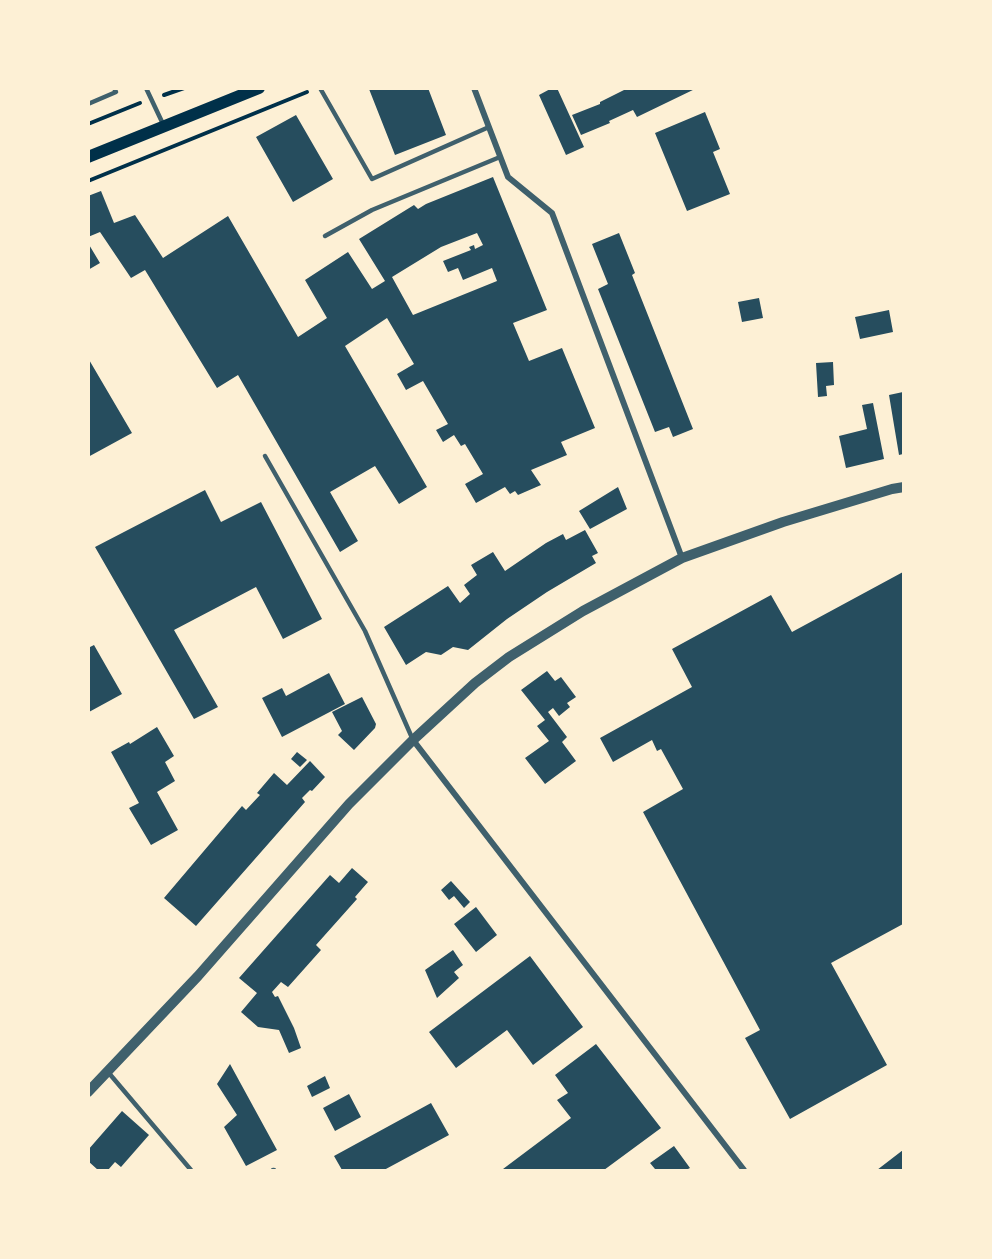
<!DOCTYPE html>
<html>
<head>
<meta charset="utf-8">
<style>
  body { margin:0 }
  #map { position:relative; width:992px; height:1259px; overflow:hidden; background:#fdf0d5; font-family:Lato,sans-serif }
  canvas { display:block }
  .frame { position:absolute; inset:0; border:90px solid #fdf0d5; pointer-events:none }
</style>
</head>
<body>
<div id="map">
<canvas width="992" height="1259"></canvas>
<div class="frame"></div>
</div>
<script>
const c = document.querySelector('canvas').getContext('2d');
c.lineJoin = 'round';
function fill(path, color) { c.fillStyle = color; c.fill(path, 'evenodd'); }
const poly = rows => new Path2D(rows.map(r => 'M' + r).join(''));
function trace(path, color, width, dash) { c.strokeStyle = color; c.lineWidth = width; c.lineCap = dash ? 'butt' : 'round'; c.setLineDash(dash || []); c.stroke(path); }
const building = poly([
  [371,88,428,88,446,135,395,155,369,89],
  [552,88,557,88,584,147,566,155,539,95],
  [623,88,697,88,637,117,633,110,609,121,610,123,581,135,572,115,600,104,600,102,624,90],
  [705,112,720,149,713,152,730,194,687,211,655,133],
  [296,115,333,179,293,202,256,137],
  [493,177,547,310,513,323,529,361,562,348,595,428,561,442,567,455,531,470,541,485,518,495,515,491,510,494,505,487,476,503,465,484,483,474,465,444,461,446,454,435,443,442,436,430,448,424,423,381,406,390,397,374,414,364,387,318,345,346,427,487,399,504,375,466,330,492,358,541,340,552,238,375,217,388,145,270,131,278,100,232,88,237,88,196,101,191,114,223,135,215,163,258,228,216,298,337,327,318,305,280,348,252,372,289,385,281,359,239,414,205,418,209,426,204],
  [477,233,483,245,475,249,474,245,469,247,471,250,443,261,448,272,458,268,463,280,492,268,497,281,413,315,392,277,441,247],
  [619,233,635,273,632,275,693,429,673,437,669,427,655,432,598,289,608,284,592,244],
  [88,243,100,263,88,270],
  [759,298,763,318,742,322,738,302],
  [889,310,893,332,860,339,855,317],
  [88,358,132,433,88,457],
  [833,362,834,385,826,386,827,396,818,397,816,363],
  [903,392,903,454,899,455,889,395],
  [873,403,884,459,846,468,839,436,867,429,862,405],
  [618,487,627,509,590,529,579,511],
  [205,490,221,522,261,502,322,619,283,639,256,587,174,630,218,707,194,719,95,547],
  [585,530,598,553,592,556,596,563,547,592,507,619,468,650,453,647,441,655,426,652,406,665,384,627,448,586,460,603,470,594,464,585,477,575,471,565,493,552,505,571,546,543,563,534,566,540],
  [903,572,903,924,831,963,887,1065,790,1119,745,1038,760,1030,643,812,683,789,661,749,657,751,652,740,613,762,600,738,692,687,672,649,771,595,792,632],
  [94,645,122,694,89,712,88,648],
  [547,671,555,681,561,677,576,697,567,703,570,707,559,716,553,708,548,712,567,737,562,742,576,761,545,784,525,758,549,741,537,726,545,720,521,690],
  [329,673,345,704,282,737,262,698,282,688,286,696],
  [362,697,376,724,375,728,354,750,338,735,342,731,332,712],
  [157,727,174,756,165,762,175,781,157,792,178,830,151,845,129,808,139,803,111,752,129,742,130,744],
  [297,752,307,760,300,767,291,759],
  [310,761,325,777,312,791,310,790,302,798,305,802,196,926,164,898,242,806,246,810,260,795,257,793,274,773,287,785],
  [352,868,368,882,355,897,357,899,316,945,321,950,288,987,281,982,272,992,275,997,278,996,294,1028,301,1048,289,1053,279,1030,258,1027,241,1012,257,993,239,978,330,875,339,883],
  [451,881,470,902,464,908,454,896,449,900,441,890],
  [476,907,497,935,476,952,454,924],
  [453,950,463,965,454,972,459,978,437,998,425,970],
  [530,956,583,1027,533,1065,507,1030,456,1068,429,1032],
  [596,1044,661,1128,604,1170,505,1170,503,1169,571,1118,557,1100,568,1093,555,1075],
  [230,1064,277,1150,246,1166,224,1127,237,1115,217,1084],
  [325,1076,330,1088,312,1097,307,1086],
  [349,1094,361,1117,335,1131,323,1108],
  [431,1103,449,1135,384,1170,342,1170,334,1156],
  [122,1111,149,1135,121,1167,115,1162,108,1170,98,1170,88,1161,88,1150],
  [674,1146,690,1168,686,1170,653,1170,655,1169,650,1163],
  [903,1150,903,1170,877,1170]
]);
const path = poly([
  [164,95,184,88],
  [88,124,140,103],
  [88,181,307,92]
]);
const service = poly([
  [146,88,163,124],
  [320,88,372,179,489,127],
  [88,104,116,92,114,88],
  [325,236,372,210,500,157],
  [265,456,365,631,413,740],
  [108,1072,191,1170],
  [273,1170,274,1170]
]);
const minor = poly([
  [474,88,508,177,552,213,682,558],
  [413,740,744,1170]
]);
const tertiary = poly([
  [88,1092,198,976,349,804,413,740,475,683,509,657,583,611,682,558,783,522,892,489,904,487]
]);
const secondary = poly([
  [88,157,259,88]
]);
fill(building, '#264d5e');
trace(path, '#003049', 4);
trace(service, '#3f606c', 4.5);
trace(minor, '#3f606c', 6);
trace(tertiary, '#3f606c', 10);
trace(secondary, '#003049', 12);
</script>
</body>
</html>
